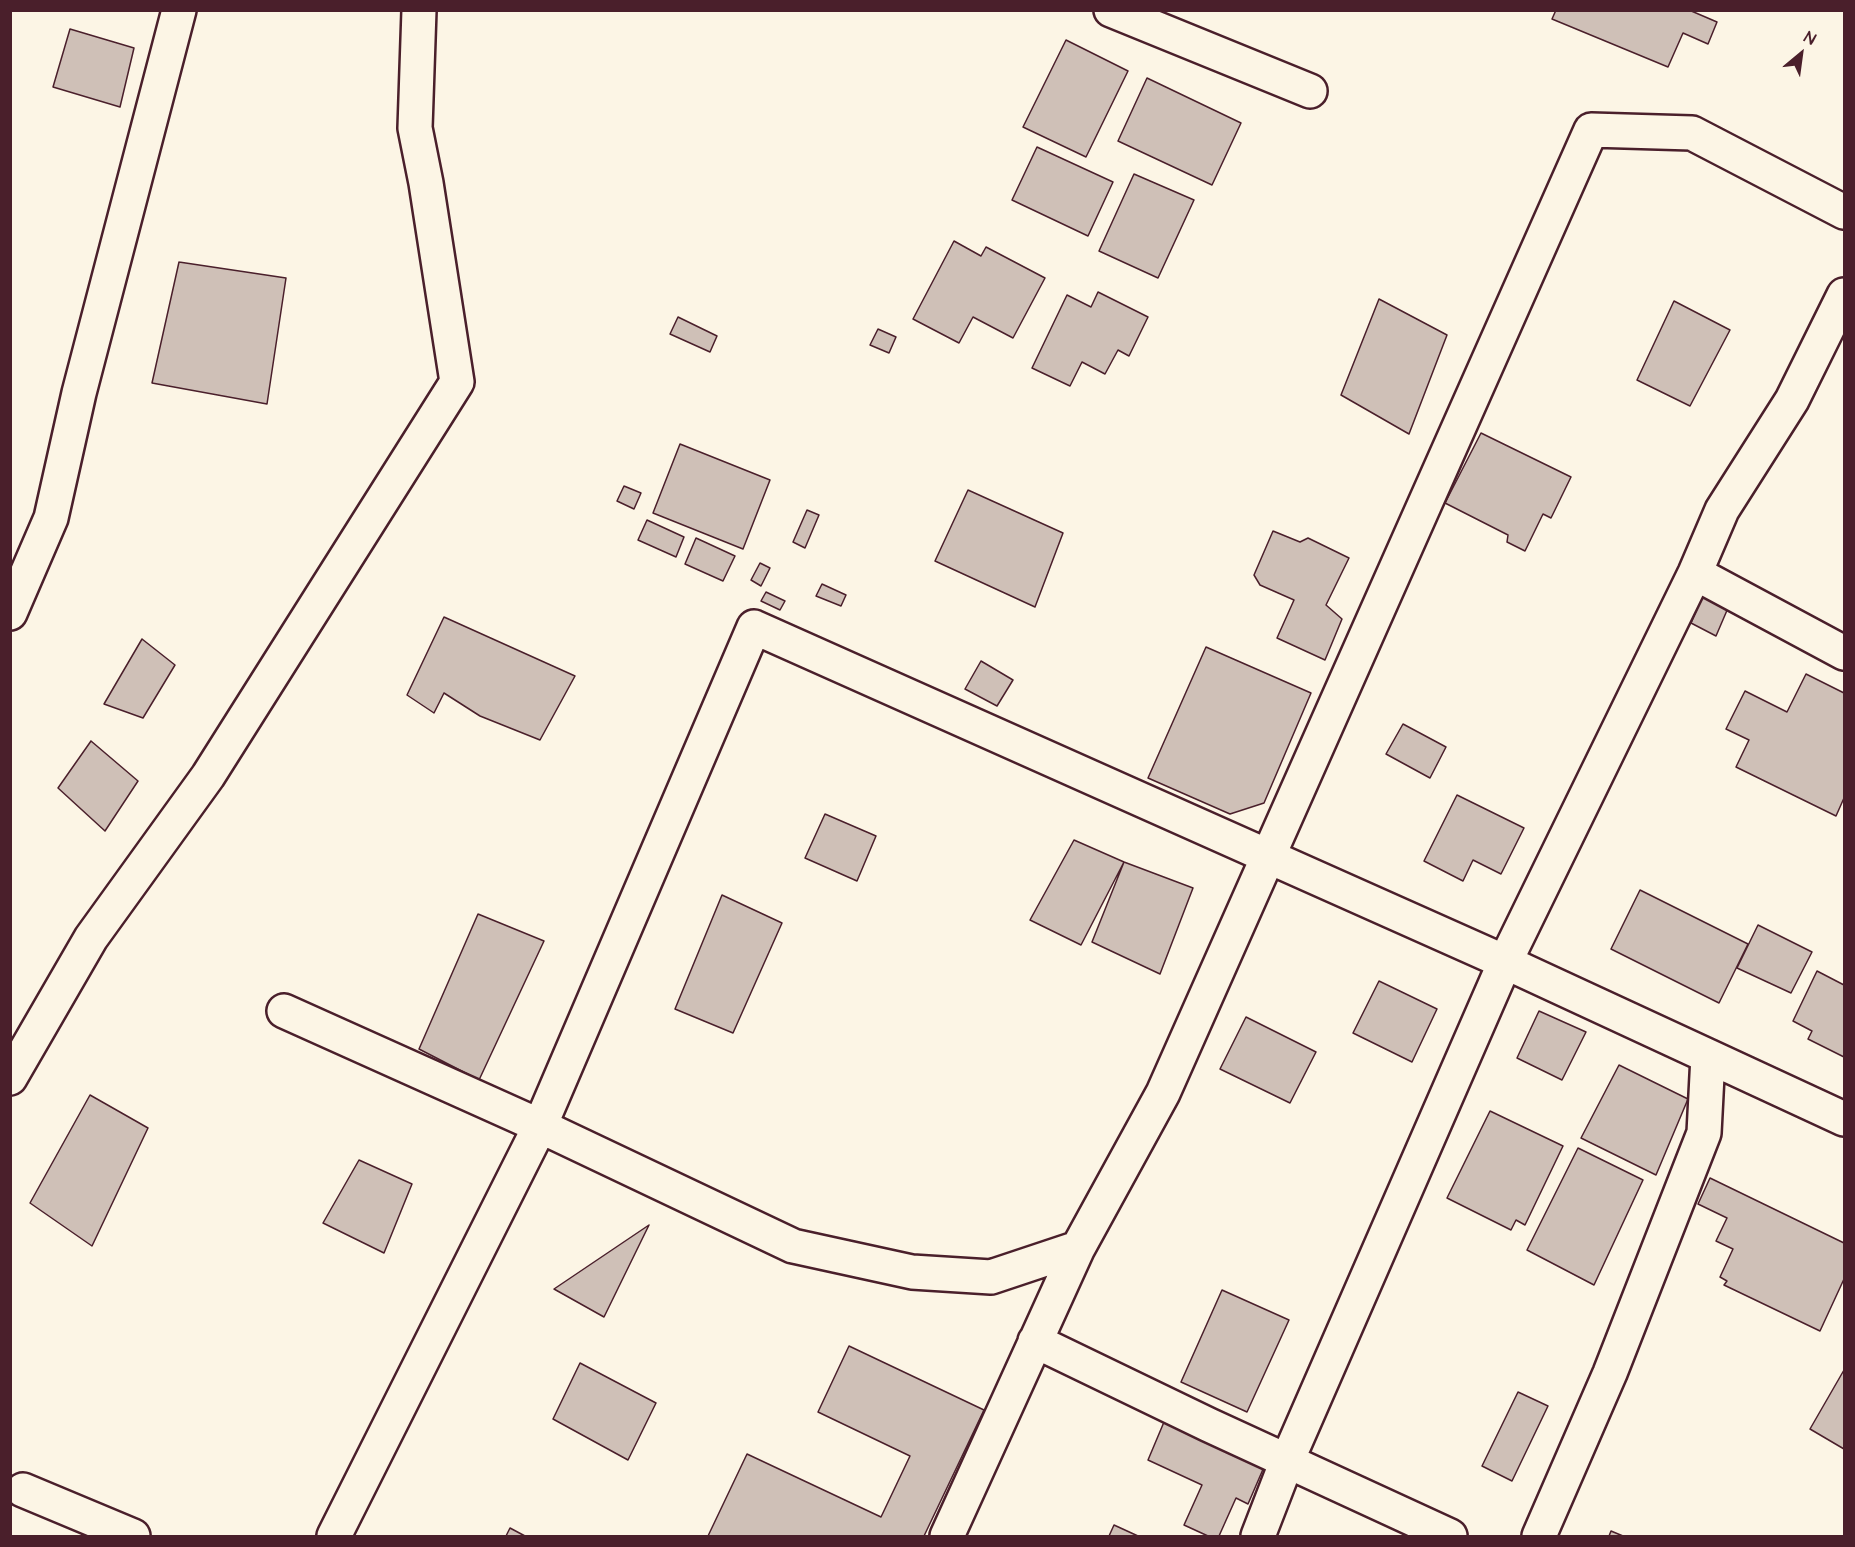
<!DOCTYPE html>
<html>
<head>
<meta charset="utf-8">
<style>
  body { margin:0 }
  #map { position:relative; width:1855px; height:1547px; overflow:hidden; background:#fcf5e5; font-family:"Architects Daughter",sans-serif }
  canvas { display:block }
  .frame { position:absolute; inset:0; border:12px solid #4a1f2b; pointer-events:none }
  .north { position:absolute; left:1771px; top:24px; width:60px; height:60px; -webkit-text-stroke:4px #fcf5e5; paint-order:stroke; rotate:29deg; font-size:16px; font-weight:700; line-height:24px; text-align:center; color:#4a1f2b }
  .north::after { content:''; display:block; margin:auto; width:21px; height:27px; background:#4a1f2b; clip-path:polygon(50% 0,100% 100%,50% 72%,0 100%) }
</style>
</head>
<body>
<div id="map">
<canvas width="1855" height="1547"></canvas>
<div class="frame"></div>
<div class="north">N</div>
</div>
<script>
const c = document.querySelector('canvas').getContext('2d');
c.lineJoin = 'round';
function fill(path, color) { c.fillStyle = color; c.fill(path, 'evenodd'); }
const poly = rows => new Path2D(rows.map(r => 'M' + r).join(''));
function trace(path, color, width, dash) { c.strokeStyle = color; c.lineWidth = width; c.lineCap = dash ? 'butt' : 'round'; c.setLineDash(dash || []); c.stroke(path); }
const building = poly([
  [1556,10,1689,10,1717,22,1708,44,1683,33,1668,67,1552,19,1556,10],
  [70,29,134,48,120,107,53,87,70,29],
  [1066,40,1128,71,1086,157,1023,127,1066,40],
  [1147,78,1241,123,1212,185,1118,141,1147,78],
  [1037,147,1113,182,1088,236,1012,200,1037,147],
  [1134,174,1194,200,1158,278,1099,251,1134,174],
  [954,241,981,256,986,247,1045,278,1013,338,973,317,959,343,913,319,954,241],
  [179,262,286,278,267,404,152,383,179,262],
  [1098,292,1148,317,1129,356,1118,350,1105,374,1082,362,1070,386,1032,368,1067,295,1091,307,1098,292],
  [1379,299,1447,335,1409,434,1341,395,1379,299],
  [1674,301,1730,330,1690,406,1637,380,1674,301],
  [678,317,717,336,710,352,670,334,678,317],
  [878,329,896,337,889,353,870,345,878,329],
  [1481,433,1571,477,1551,518,1543,514,1525,551,1507,542,1508,535,1445,503,1481,433],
  [680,444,770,480,743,549,653,513,680,444],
  [624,486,641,493,634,509,617,501,624,486],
  [968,490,1063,533,1035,607,935,561,968,490],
  [807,510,819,515,805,548,793,542,807,510],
  [647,520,684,537,676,557,638,540,647,520],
  [1273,531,1300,542,1308,538,1349,558,1326,605,1342,619,1325,660,1277,638,1294,600,1260,585,1254,575,1273,531],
  [696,538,735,556,723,581,685,564,696,538],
  [760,563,770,568,761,586,751,580,760,563],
  [822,584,846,595,841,606,816,596,822,584],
  [766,592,785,601,780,610,761,601,766,592],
  [1703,594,1728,608,1716,636,1691,623,1703,594],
  [444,617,575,676,540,740,480,716,444,693,434,713,407,695,444,617],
  [142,639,175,665,143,718,104,704,142,639],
  [1206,647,1311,693,1264,803,1230,814,1148,778,1206,647],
  [981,661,1013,680,997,706,965,689,981,661],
  [1806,674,1844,693,1844,798,1836,816,1736,767,1749,740,1726,729,1745,691,1787,712,1806,674],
  [1403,724,1446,747,1430,778,1386,754,1403,724],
  [91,741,138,781,105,831,58,788,91,741],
  [1457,795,1524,828,1501,874,1473,860,1463,881,1424,861,1457,795],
  [825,814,876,836,857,881,805,858,825,814],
  [1074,840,1124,862,1081,945,1030,920,1074,840],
  [1124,862,1193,888,1160,974,1092,942,1124,862],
  [1640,890,1748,944,1719,1003,1611,949,1640,890],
  [722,895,782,923,733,1033,675,1009,722,895],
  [478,914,544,941,479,1080,419,1049,478,914],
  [1758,925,1812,952,1791,993,1737,968,1758,925],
  [1817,971,1844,985,1844,1057,1808,1039,1812,1031,1793,1021,1817,971],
  [1379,981,1437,1009,1412,1062,1353,1033,1379,981],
  [1539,1011,1586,1032,1562,1080,1517,1058,1539,1011],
  [1246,1017,1316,1052,1290,1103,1220,1069,1246,1017],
  [1619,1065,1688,1099,1656,1175,1581,1138,1619,1065],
  [90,1095,148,1128,92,1246,30,1203,90,1095],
  [1490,1111,1563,1146,1525,1225,1516,1220,1511,1230,1447,1198,1490,1111],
  [1578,1148,1643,1180,1594,1285,1527,1250,1578,1148],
  [359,1160,412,1184,384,1253,323,1223,359,1160],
  [1710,1178,1844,1243,1844,1279,1820,1331,1724,1285,1727,1281,1720,1277,1733,1249,1716,1241,1727,1218,1698,1204,1710,1178],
  [649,1225,604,1317,554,1289,649,1225],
  [1222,1290,1289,1320,1247,1412,1181,1382,1222,1290],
  [849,1346,984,1410,924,1536,708,1536,747,1454,881,1517,910,1456,818,1412,849,1346],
  [580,1363,656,1403,628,1460,553,1419,580,1363],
  [1844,1370,1844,1449,1810,1429,1844,1370],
  [1518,1392,1548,1406,1512,1481,1482,1466,1518,1392],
  [1164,1422,1264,1467,1248,1504,1236,1498,1219,1536,1208,1536,1184,1525,1202,1485,1148,1460,1164,1422],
  [1114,1525,1138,1536,1109,1536,1114,1525],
  [510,1528,525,1536,506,1536,510,1528],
  [1611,1531,1623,1536,1609,1536,1611,1531]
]);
const street = poly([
  [1111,10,1310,91],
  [1695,573,1844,653],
  [10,613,51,518,79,393,179,10],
  [284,1011,540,1126,793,1246,912,1272,991,1277,1078,1248],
  [1708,1056,1844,1119],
  [10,1078,91,938,208,776,457,382,426,183,415,128,419,10],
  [1035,1341,1209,1425,1450,1536],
  [23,1490,133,1536],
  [334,1536,540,1126,754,627,1505,962,1708,1056,1704,1133,1610,1373,1539,1536],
  [947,1536,1078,1248,1163,1093,1591,130,1692,133,1844,212],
  [1258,1536,1287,1461,1505,962,1695,573,1722,510,1792,400,1844,295]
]);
fill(building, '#cfc0b7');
trace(building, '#4a1f2b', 1.5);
trace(street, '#4a1f2b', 38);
trace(street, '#fcf5e5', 33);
</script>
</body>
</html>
